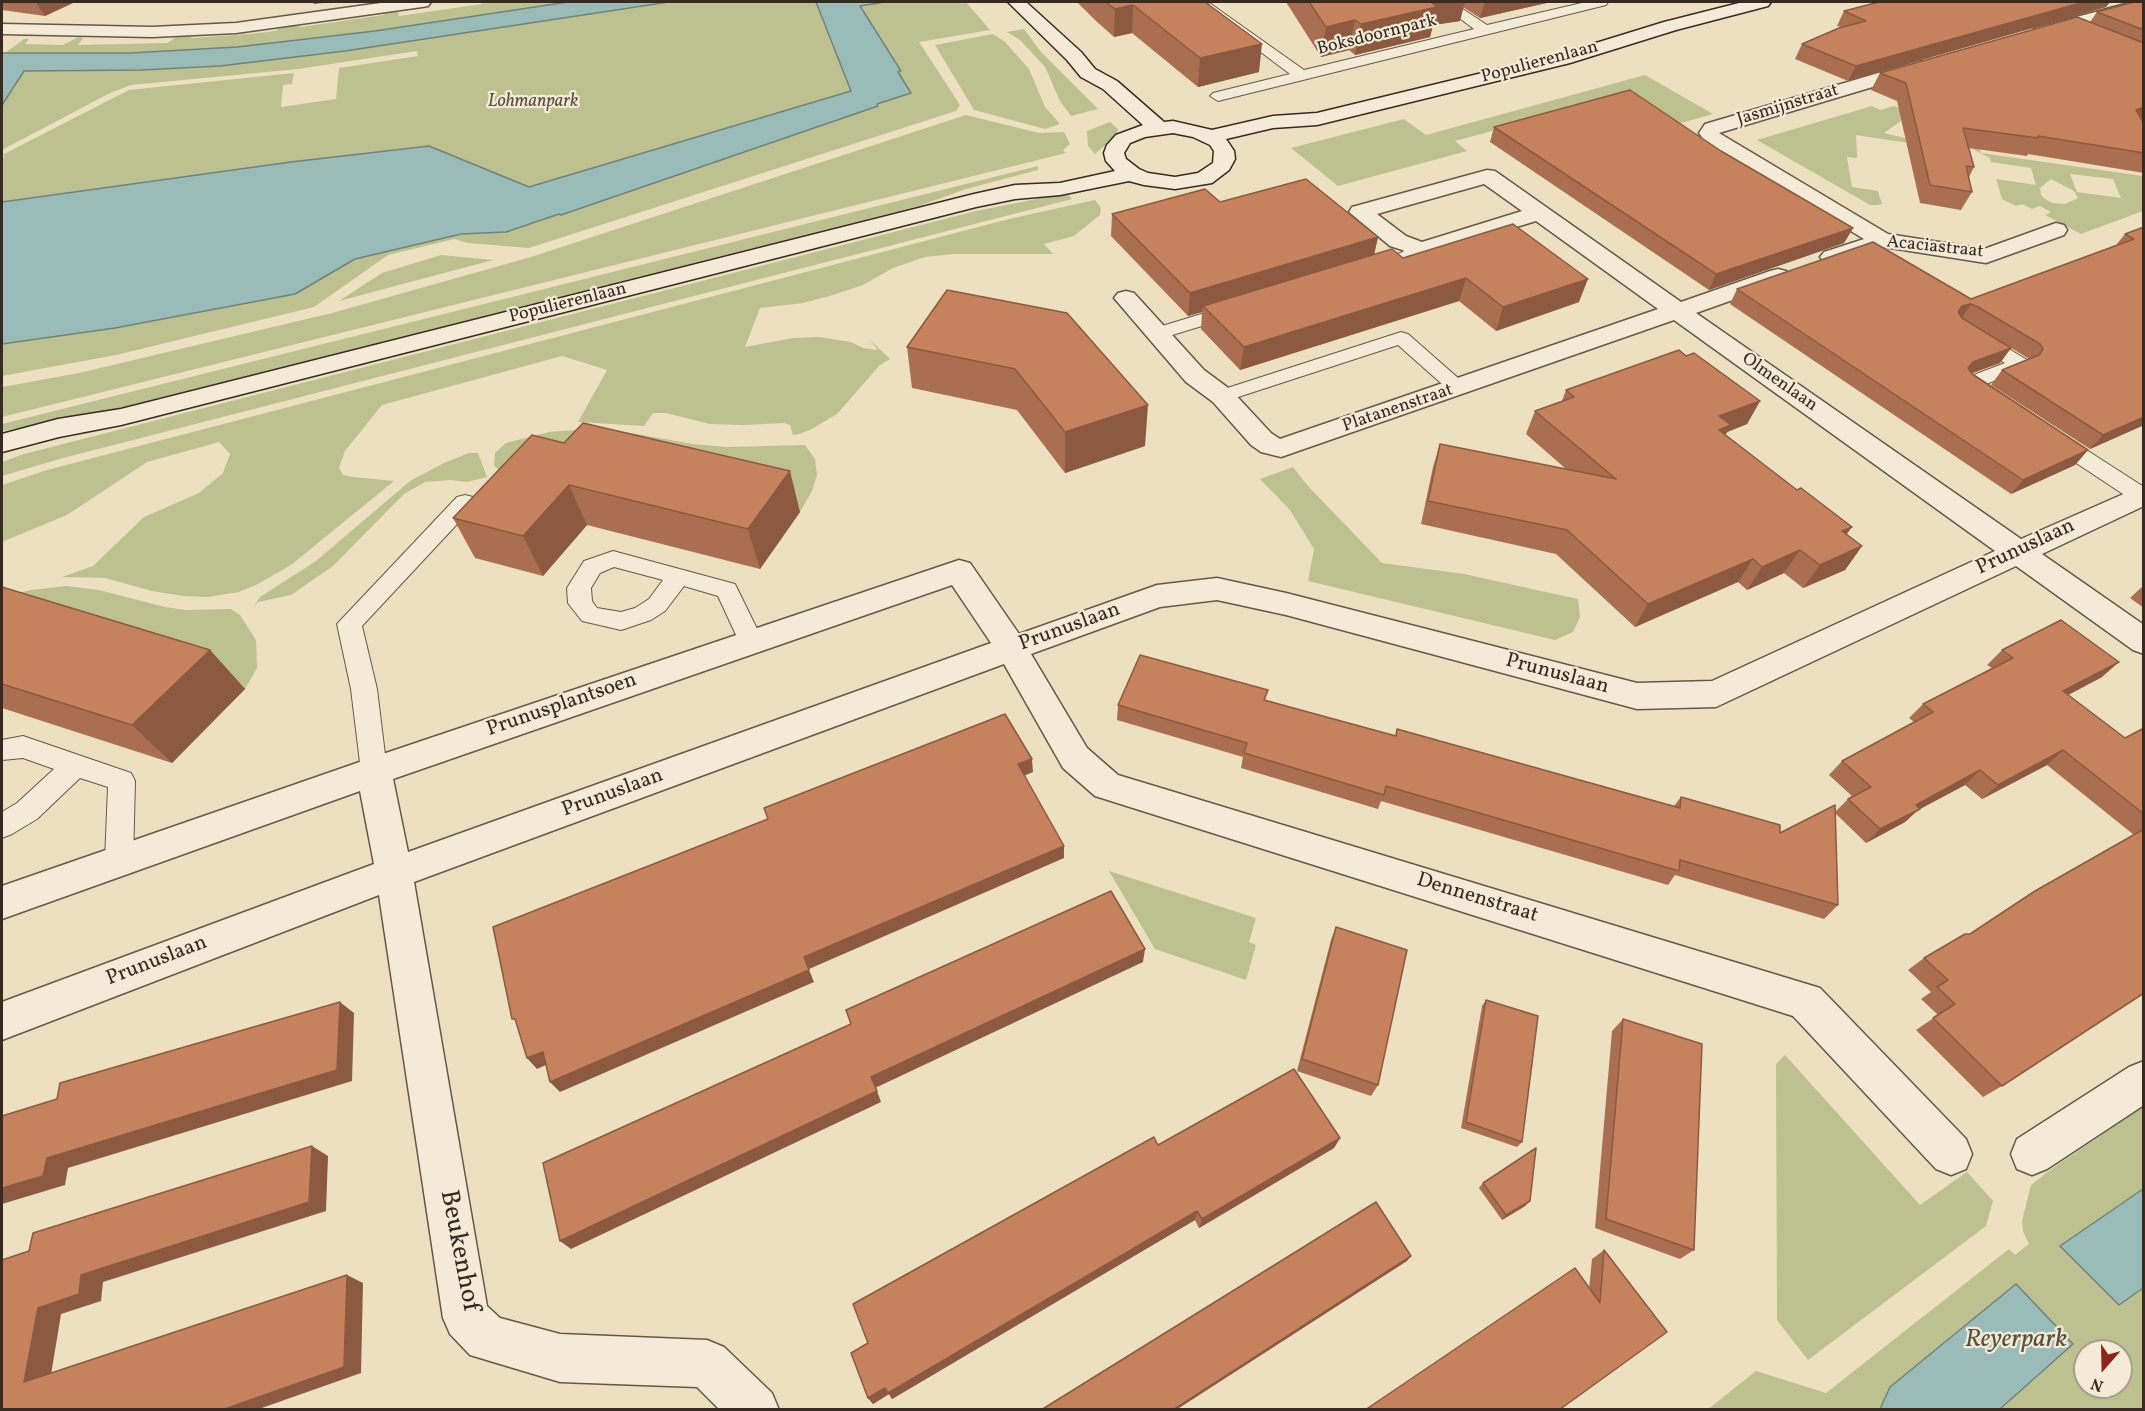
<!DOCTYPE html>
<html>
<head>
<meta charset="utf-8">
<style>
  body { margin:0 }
  #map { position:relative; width:2145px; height:1411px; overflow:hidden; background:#ece0c1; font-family:Vollkorn,serif }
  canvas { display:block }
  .frame { position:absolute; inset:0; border:3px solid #372b21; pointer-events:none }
  .north { position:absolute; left:2073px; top:1339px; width:60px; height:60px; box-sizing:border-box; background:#f3ebd7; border:2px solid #a89e8e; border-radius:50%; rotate:200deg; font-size:16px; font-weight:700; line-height:24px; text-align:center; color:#372b21 }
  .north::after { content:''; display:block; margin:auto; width:21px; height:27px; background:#8f2418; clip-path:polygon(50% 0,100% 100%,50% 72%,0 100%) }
</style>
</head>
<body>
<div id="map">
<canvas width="2145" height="1411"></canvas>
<div class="frame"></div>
<div class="north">N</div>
</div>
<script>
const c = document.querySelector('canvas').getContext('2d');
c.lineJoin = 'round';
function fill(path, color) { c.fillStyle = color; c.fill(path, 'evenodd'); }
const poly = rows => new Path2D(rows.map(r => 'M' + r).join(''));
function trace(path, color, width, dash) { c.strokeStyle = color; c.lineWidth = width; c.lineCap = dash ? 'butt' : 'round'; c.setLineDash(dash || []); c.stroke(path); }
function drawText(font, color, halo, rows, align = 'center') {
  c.font = font + ' Vollkorn,serif'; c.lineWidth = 4.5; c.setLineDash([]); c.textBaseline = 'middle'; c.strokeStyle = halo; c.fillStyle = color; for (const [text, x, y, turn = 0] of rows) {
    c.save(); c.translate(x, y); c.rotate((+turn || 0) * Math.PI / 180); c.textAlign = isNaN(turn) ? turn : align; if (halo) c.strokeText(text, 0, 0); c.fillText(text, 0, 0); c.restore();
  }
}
const green = poly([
  [481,2,567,2,375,31,237,47,130,53,5,53,24,39,29,39,25,44,63,45,78,37,83,38,78,45,167,43,179,35,187,35,192,38,250,34,275,31,283,26,294,25,301,27,383,15,389,11,398,10,399,16,482,4],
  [669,2,816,2,851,91,529,187,429,146,291,162,2,202,2,159,5,156,2,155,129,90,294,73,292,84,283,85,281,107,336,99,339,68,418,56,417,51,298,69,131,85,110,93,2,150,2,105,24,71,141,70,220,66,345,51],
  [885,2,966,2,990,30,919,42,960,105,956,111,529,248,468,243,454,239,388,255,314,307,116,355,2,376,2,344,115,328,295,294,355,259,461,234,506,232,559,214,561,215,877,106,876,104,910,93,897,71,901,70,860,6],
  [1024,29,1041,52,1098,109,1071,116,1060,101,1045,67,1020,40,1007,32],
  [993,34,1005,42,1029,69,1045,107,1060,124,1045,129,974,110,935,45],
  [1645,75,1713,114,1674,125,1614,98,1455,141,1467,151,1338,186,1291,148,1404,119,1426,135],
  [1872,106,1880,110,1894,106,1978,146,1981,153,2143,176,2143,211,2081,234,2045,215,2051,212,2040,206,2032,209,2022,204,2016,206,2002,199,1996,179,2036,185,2031,168,1991,162,1990,158,1908,116,1884,133,1954,150,1856,135,1857,158,1847,157,1852,187,1878,191,1882,204,1878,205,1870,205,1757,140],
  [2070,174,2113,179,2121,198,2077,192],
  [2051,179,2074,191,2078,198,2065,204,2052,203,2045,199,2041,195,2040,188],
  [966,115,1039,133,1064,132,1070,144,1063,150,1066,153,2,417,2,387,79,373,332,313,531,257],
  [1110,122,1118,129,1116,136,1095,154,1088,146,1087,131],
  [1038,166,1038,170,966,189,919,206,92,415,2,431,2,424],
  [1067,193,1072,199,63,458,2,476,2,462,24,454,976,211],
  [1095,200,1101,208,1100,215,1074,236,1044,244,1053,254,954,254,925,257,893,268,863,285,833,295,803,303,760,308,745,347,793,338,819,337,851,342,863,348,878,350,869,339,890,359,880,365,837,414,812,429,799,434,793,435,790,425,784,423,744,425,710,424,666,413,653,413,644,426,578,422,607,370,562,356,382,405,345,451,339,468,343,475,353,477,394,481,291,565,258,584,239,592,208,597,183,596,152,591,105,578,62,577,93,566,144,517,199,493,223,473,230,454,219,442,147,462,67,515,2,542,2,485,47,470,1009,219],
  [441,255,493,260,339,301,382,273],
  [588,429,625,432,693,444,727,447,805,445,815,459,817,475,812,491,800,512,517,489,494,465,495,453,506,443,549,432],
  [469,453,478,453,487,477,467,482,450,480,425,482,404,494,333,566,291,595,258,602,253,608,260,597,316,561,410,481,444,463],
  [1293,467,1307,485,1382,563,1464,574,1578,599,1580,617,1573,632,1555,640,1308,581,1314,549,1290,510,1260,479],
  [66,586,99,590,165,607,186,610,231,609,240,615,256,640,257,668,245,689,43,627,2,597,31,590],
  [1109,871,1256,918,1249,942,1256,945,1246,980,1155,949],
  [1785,1055,1920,1205,1967,1172,1993,1201,1986,1226,1808,1360,1777,1320,1776,1064],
  [2143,1107,2143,1409,1707,1410,1756,1371,1826,1393,2009,1249,2015,1255,2029,1244,2023,1231,2022,1221,2031,1185,2050,1170],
  [2085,1351,2121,1351,2121,1387,2085,1387]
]);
const water = poly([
  [568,2,669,2,345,51,220,66,141,70,24,71,2,105,2,53,130,53,237,47,375,31,568,2],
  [816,2,885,2,860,6,901,71,898,72,911,93,877,104,878,106,561,215,559,214,506,232,461,234,355,259,295,294,115,328,2,344,2,202,291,162,429,146,529,187,851,91,816,2],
  [2143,1189,2143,1288,2119,1305,2060,1246,2143,1189],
  [2016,1284,2073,1344,2000,1409,1880,1409,1890,1387,2016,1284]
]);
const lane = poly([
  [1194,2,1208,2,1304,70,1474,29,1438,2,1452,2,1487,25,1586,2,1608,2,1606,5,1218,101,1210,96,1213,93,1290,74,1194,2],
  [1413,243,1419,244,1422,248,1416,259,1370,275,1364,274,1361,270,1364,266,1403,252,1407,244,1413,243],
  [1234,304,1241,306,1243,310,1241,314,1156,340,1149,338,1146,334,1149,330,1234,304],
  [1976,331,1983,333,2027,360,2030,364,2027,368,1986,384,2000,396,1997,400,1990,402,1983,400,1960,383,1963,379,2005,363,1969,341,1966,337,1969,333,1976,331],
  [1401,332,1408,334,1465,384,1468,388,1465,392,1458,394,1451,392,1398,345,1229,400,1222,402,1215,400,1212,396,1215,392,1401,332],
  [2053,431,2060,433,2144,487,2144,501,2132,500,2046,443,2043,438,2046,433,2053,431],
  [465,495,473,497,476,502,473,507,362,626,377,689,387,771,383,779,374,782,365,779,361,771,351,689,337,624,457,497,465,495],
  [613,551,735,584,763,641,760,648,751,650,742,648,718,596,684,586,665,611,651,620,621,630,582,621,568,603,567,588,584,561,613,551],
  [614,567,663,580,649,599,635,608,621,612,597,608,592,601,591,588,600,573,614,567],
  [23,736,131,773,135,781,133,861,129,870,119,873,109,870,105,861,108,787,80,778,37,819,12,834,2,838,2,812,17,803,54,769,23,758,2,760,2,740,23,736]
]);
const street = poly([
  [388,2,431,2,428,6,422,7,236,33,152,37,2,34,2,24,152,27,236,23,388,2],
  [2133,2,2144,2,2144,10,2041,37,2035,36,2032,32,2035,28,2133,2],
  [1919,61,1926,63,1928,67,1926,71,1719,133,1888,234,1984,249,2056,223,2064,225,2067,230,2064,235,1986,263,1884,247,1840,262,1832,264,1824,262,1820,257,1824,252,1864,239,1706,143,1699,133,1705,124,1919,61],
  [1487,170,1495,171,1681,302,1770,271,1778,269,1786,271,1790,276,1786,281,1696,313,2021,539,2144,485,2144,506,2042,554,2144,625,2144,654,2133,650,2016,566,1716,707,1637,709,1286,615,1217,600,1160,607,1031,654,1087,748,1118,775,1820,988,1966,1139,1972,1154,1966,1169,1951,1175,1936,1169,1793,1016,1095,796,1063,768,1004,664,414,882,487,1306,500,1318,560,1334,707,1340,724,1347,772,1393,779,1410,720,1410,697,1387,560,1382,470,1355,450,1334,443,1318,379,895,2,1040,2,1002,374,864,360,791,2,919,2,886,374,757,959,560,970,563,1019,634,1157,585,1217,578,1286,593,1637,683,1712,681,1995,551,1674,320,1281,457,1261,452,1251,445,1213,402,1186,382,1114,298,1118,293,1126,291,1134,293,1204,370,1231,390,1271,433,1280,439,1658,309,1536,221,1421,256,1390,246,1349,212,1352,207,1487,170],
  [1484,184,1522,211,1422,242,1406,236,1377,214,1484,184],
  [952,585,991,643,408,852,393,779,952,585],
  [2144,1061,2144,1105,2047,1169,2032,1175,2017,1169,2011,1154,2017,1139,2129,1067,2144,1061]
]);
const secondary = poly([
  [1008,2,1026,2,1081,52,1095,69,1117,81,1164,122,1173,121,1212,130,1273,116,1317,113,1449,81,1557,55,1664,22,1743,2,1771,2,1768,6,1676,30,1570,63,1317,125,1273,128,1226,139,1234,151,1235,159,1229,170,1212,183,1175,189,1144,185,1129,181,1060,195,1015,199,976,207,121,425,59,437,2,452,2,434,58,419,121,409,974,194,1015,185,1060,183,1115,171,1106,161,1104,153,1107,145,1116,135,1143,125,1103,89,1081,77,1067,60,1008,2],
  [1173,133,1193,137,1210,145,1214,151,1213,163,1198,173,1175,177,1148,173,1139,169,1126,159,1124,153,1130,143,1145,137,1173,133]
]);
const wall = poly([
  [2,2,75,2,45,16,2,10],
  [1077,2,1209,2,1209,4,1259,72,1198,87,1132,33,1114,37,1096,21],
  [1286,2,1551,2,1480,18,1463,7,1460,21,1433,25,1430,37,1355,55,1349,50,1321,57],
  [1879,2,2110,2,2106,7,1848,81,1795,59,1802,44,1841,27,1837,26,1844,11],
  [2144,2,2144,121,2142,121,2144,124,2144,173,2028,154,2027,156,1969,148,1974,167,1969,177,1972,192,1961,210,1920,203,1897,101,1871,90,1880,73,2090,22,2097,12],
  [1494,127,1721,151,1853,228,1844,243,1709,290,1490,142],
  [1220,202,1378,237,1374,254,1403,258,1579,302,1496,331,1459,301,1240,370,1201,329,1202,312,1188,316,1111,236,1112,214],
  [2144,227,2144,425,2090,449,1991,385,2002,370,2029,359,1968,321,1965,320,2011,348,2000,363,1972,373,2088,450,2075,465,2011,494,1730,304,1737,289,1971,299,2116,245,2125,234],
  [1067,313,1145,446,1065,473,1017,410,912,388,907,347],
  [1686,356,1760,401,1747,424,1727,432,1725,435,1862,546,1845,570,1803,588,1784,573,1747,590,1738,582,1635,627,1556,554,1421,524,1433,467,1440,444,1566,469,1526,434,1535,411,1562,401,1566,390],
  [532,435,800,512,760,569,587,525,543,576,475,558,453,518],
  [2144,585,2144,608,2130,598],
  [2,587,210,650,245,689,172,763,2,708],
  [2002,650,2102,677,2068,695,2125,738,2144,728,2144,993,2002,1086,1983,1097,1916,1030,1938,1015,1921,999,1931,992,1908,970,1924,958,1970,934,2134,835,2047,765,1982,799,1965,785,1918,810,1905,822,1866,843,1835,813,1838,905,1824,919,1675,875,1668,885,1381,801,1378,809,1241,768,1243,757,1117,720,1118,705,1268,690,1265,700,1395,736,1397,729,1674,806,1681,797,1780,833,1835,812,1848,799,1852,796,1829,775,1842,761,1914,722,1909,718,1923,704,1992,668,1987,665],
  [1336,927,1378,1085,1371,1096,1297,1071,1331,940],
  [1486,1000,1522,1142,1517,1147,1461,1128,1482,1006],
  [1623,1019,1694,1250,1680,1259,1595,1228,1612,1031],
  [1340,1138,1334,1148,1199,1228,1195,1220,892,1399,889,1394,873,1404,868,1398,868,1343,1158,1145],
  [1483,1183,1525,1206,1502,1220,1479,1188],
  [1604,1250,1667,1332,1559,1410,1589,1289,1592,1259]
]);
const shadedWall = poly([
  [36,2,75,2,45,16],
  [312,2,332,2,314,4],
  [1425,2,1465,2,1460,21,1433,25,1430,37,1355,55,1361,24],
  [1485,2,1551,2,1480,18],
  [2084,2,2110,2,2106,7,1848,81,1856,66],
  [1133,5,1132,33,1114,37,1115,9],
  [1355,20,1349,50,1321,57,1326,27],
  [1262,44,1259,72,1198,87,1200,58],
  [2144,107,2144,121,2124,127,2136,110],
  [1853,228,1844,243,1709,290,1716,274],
  [1378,237,1373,260,1203,306,1202,312,1188,316,1190,293],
  [1466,278,1459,301,1240,370,1244,347],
  [1588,279,1579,302,1496,331,1503,307],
  [1971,304,1961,319,1952,321,1962,306],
  [2011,348,2000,363,1962,377,1973,362],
  [1760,401,1747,424,1727,432,1718,449,1719,416],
  [1148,405,1145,446,1065,473,1065,432],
  [2144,417,2144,425,2090,449,2103,435],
  [2088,450,2075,465,2011,494,2023,480],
  [790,471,800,512,760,569,748,529],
  [569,485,587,525,543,576,523,536],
  [1852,527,1835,550,1842,531],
  [1862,546,1845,570,1803,588,1820,565],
  [1800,550,1784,573,1747,590,1762,567],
  [1753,559,1738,582,1635,627,1648,604],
  [210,650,245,689,172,763,132,725],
  [2119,662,2102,677,2047,706,2063,691],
  [2063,750,2047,765,1982,799,1998,785],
  [1032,759,1033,772,1019,778,1018,764],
  [1980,770,1965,785,1918,810,1905,822,1866,843,1880,829,1916,805],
  [1064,846,1064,858,809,969,804,957],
  [1145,949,1143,962,875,1088,871,1077],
  [809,970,814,982,560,1092,550,1082],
  [340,1002,354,1013,352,1081,68,1168,65,1185,2,1204,2,1188,47,1158],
  [543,1052,553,1062,537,1069,527,1058],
  [877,1091,881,1102,571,1249,560,1241],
  [1340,1138,1334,1148,1199,1228,1202,1219],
  [312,1146,328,1156,326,1211,103,1282,101,1301,61,1314,49,1387,24,1382,38,1308,81,1275],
  [1530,1201,1525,1206,1502,1220,1506,1215],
  [1197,1211,1195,1220,892,1399,889,1394,873,1404,868,1398],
  [1411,1256,1407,1261,1176,1410,1173,1410],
  [347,1275,363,1283,361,1373,256,1410,222,1410]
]);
const building = poly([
  [1106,2,1205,2,1262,44,1200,58,1133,5,1115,9,1106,2],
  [1309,2,1431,2,1437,7,1361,24,1355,20,1326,27,1309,2],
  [1879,2,2084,2,1856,66,1802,44,1839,28,1866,21,1844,11,1879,2],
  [2134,2,2144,2,2144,30,2097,12,2134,2],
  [2077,17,2144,43,2144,107,2136,110,2144,124,2144,153,2038,136,2038,138,1963,128,1974,167,1966,166,1972,192,1930,185,1906,83,1880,73,2077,17],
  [1630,90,1721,151,1853,228,1716,274,1494,127,1630,90],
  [1306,179,1378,237,1190,293,1112,214,1205,189,1220,202,1306,179],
  [1513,224,1588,279,1503,307,1466,278,1244,347,1203,306,1392,249,1403,258,1513,224],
  [2144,227,2144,417,2103,435,2002,370,2039,355,2043,349,2040,344,1978,307,1971,304,1962,306,1958,312,1962,318,2011,348,1973,362,1968,368,1972,374,2088,450,2023,480,1737,289,1873,242,1971,299,2134,239,2125,234,2144,227],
  [947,290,1067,313,1148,405,1065,432,1015,369,907,347,947,290],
  [1679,350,1686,356,1694,353,1760,401,1719,416,1731,425,1719,430,1797,490,1801,488,1852,527,1842,531,1862,546,1820,565,1800,550,1762,567,1753,559,1648,604,1567,530,1428,501,1440,444,1616,479,1535,411,1574,397,1566,390,1679,350],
  [583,423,790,471,748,529,569,485,523,536,453,518,532,435,564,443,583,423],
  [2,587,210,650,132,725,2,684,2,587],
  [2061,620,2119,662,2063,691,2125,738,2144,728,2144,814,2063,750,1998,785,1980,770,1916,805,1920,809,1880,829,1848,799,1871,787,1842,761,1933,712,1923,704,2013,658,2002,650,2061,620],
  [1140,655,1268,690,1264,700,1396,736,1397,729,1680,808,1681,797,1780,825,1780,833,1835,805,1838,905,1680,860,1679,871,1386,786,1384,795,1244,753,1247,743,1118,705,1140,655],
  [1005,714,1032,759,1018,764,1064,846,804,957,809,970,550,1082,543,1052,527,1058,515,1019,512,1019,493,927,768,819,764,808,1005,714],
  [2144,829,2144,993,2002,1086,1933,1018,1955,1004,1937,987,1948,980,1924,958,1965,934,1970,934,2035,891,2144,829],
  [1111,891,1145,949,871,1077,877,1091,560,1241,543,1163,851,1024,846,1010,1111,891],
  [1336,927,1407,950,1378,1085,1302,1059,1336,927],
  [1486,1000,1538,1016,1522,1142,1466,1122,1486,1000],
  [340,1002,337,1070,47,1158,43,1176,2,1188,2,1116,57,1099,60,1083,340,1002],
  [1623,1019,1702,1044,1694,1250,1606,1219,1623,1019],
  [1294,1069,1340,1138,1202,1219,1197,1211,888,1393,885,1388,868,1398,851,1353,868,1343,853,1304,1154,1137,1158,1145,1294,1069],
  [312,1146,309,1202,81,1275,79,1294,38,1308,24,1382,347,1275,344,1367,222,1410,2,1410,2,1260,29,1251,33,1233,312,1146],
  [1536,1148,1530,1201,1506,1215,1483,1183,1536,1148],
  [1376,1202,1411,1256,1173,1410,1041,1410,1376,1202],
  [1604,1250,1667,1332,1559,1410,1365,1410,1575,1268,1600,1303,1604,1250]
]);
const farStreetnames = [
  ["Boksdoornpark",1377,36,-14],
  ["Populierenlaan",1540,63,-15],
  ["Jasmijnstraat",1788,106,-17],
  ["Acaciastraat",1935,248,6],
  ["Populierenlaan",568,304,-14],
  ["Olmenlaan",1779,383,35],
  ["Platanenstraat",1398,409,-19]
];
const farParknames = [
  ["Lohmanpark",533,103]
];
const streetNames = [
  ["Prunuslaan",2026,548,-25],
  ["Prunuslaan",1070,628,-20],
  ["Prunuslaan",1557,675,15],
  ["Prunusplantsoen",562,706,-19],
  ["Prunuslaan",613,794,-20],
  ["Dennenstraat",1477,899,17],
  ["Prunuslaan",157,962,-21]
];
const nearStreetnames = [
  ["Beukenhof",458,1251,79]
];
const nearParknames = [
  ["Reyerpark",2016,1341]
];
fill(green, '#bdc18f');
fill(water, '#9abcb9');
trace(water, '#72827c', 1.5);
trace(lane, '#645849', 2);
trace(street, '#645849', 3);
trace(secondary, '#372b21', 3);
fill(lane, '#f3ebd7');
fill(street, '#f3ebd7');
fill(secondary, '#f3ebd7');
fill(wall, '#aa6f50');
fill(shadedWall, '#8b5a41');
fill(building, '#c6815d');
trace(building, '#8b5a41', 1.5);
drawText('18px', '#372b21', '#f3ebd7', farStreetnames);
drawText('italic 18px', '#58503c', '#f3ebd7', farParknames);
drawText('21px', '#372b21', '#f3ebd7', streetNames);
drawText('26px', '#372b21', '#f3ebd7', nearStreetnames);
drawText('italic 26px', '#58503c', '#f3ebd7', nearParknames);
</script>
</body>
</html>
